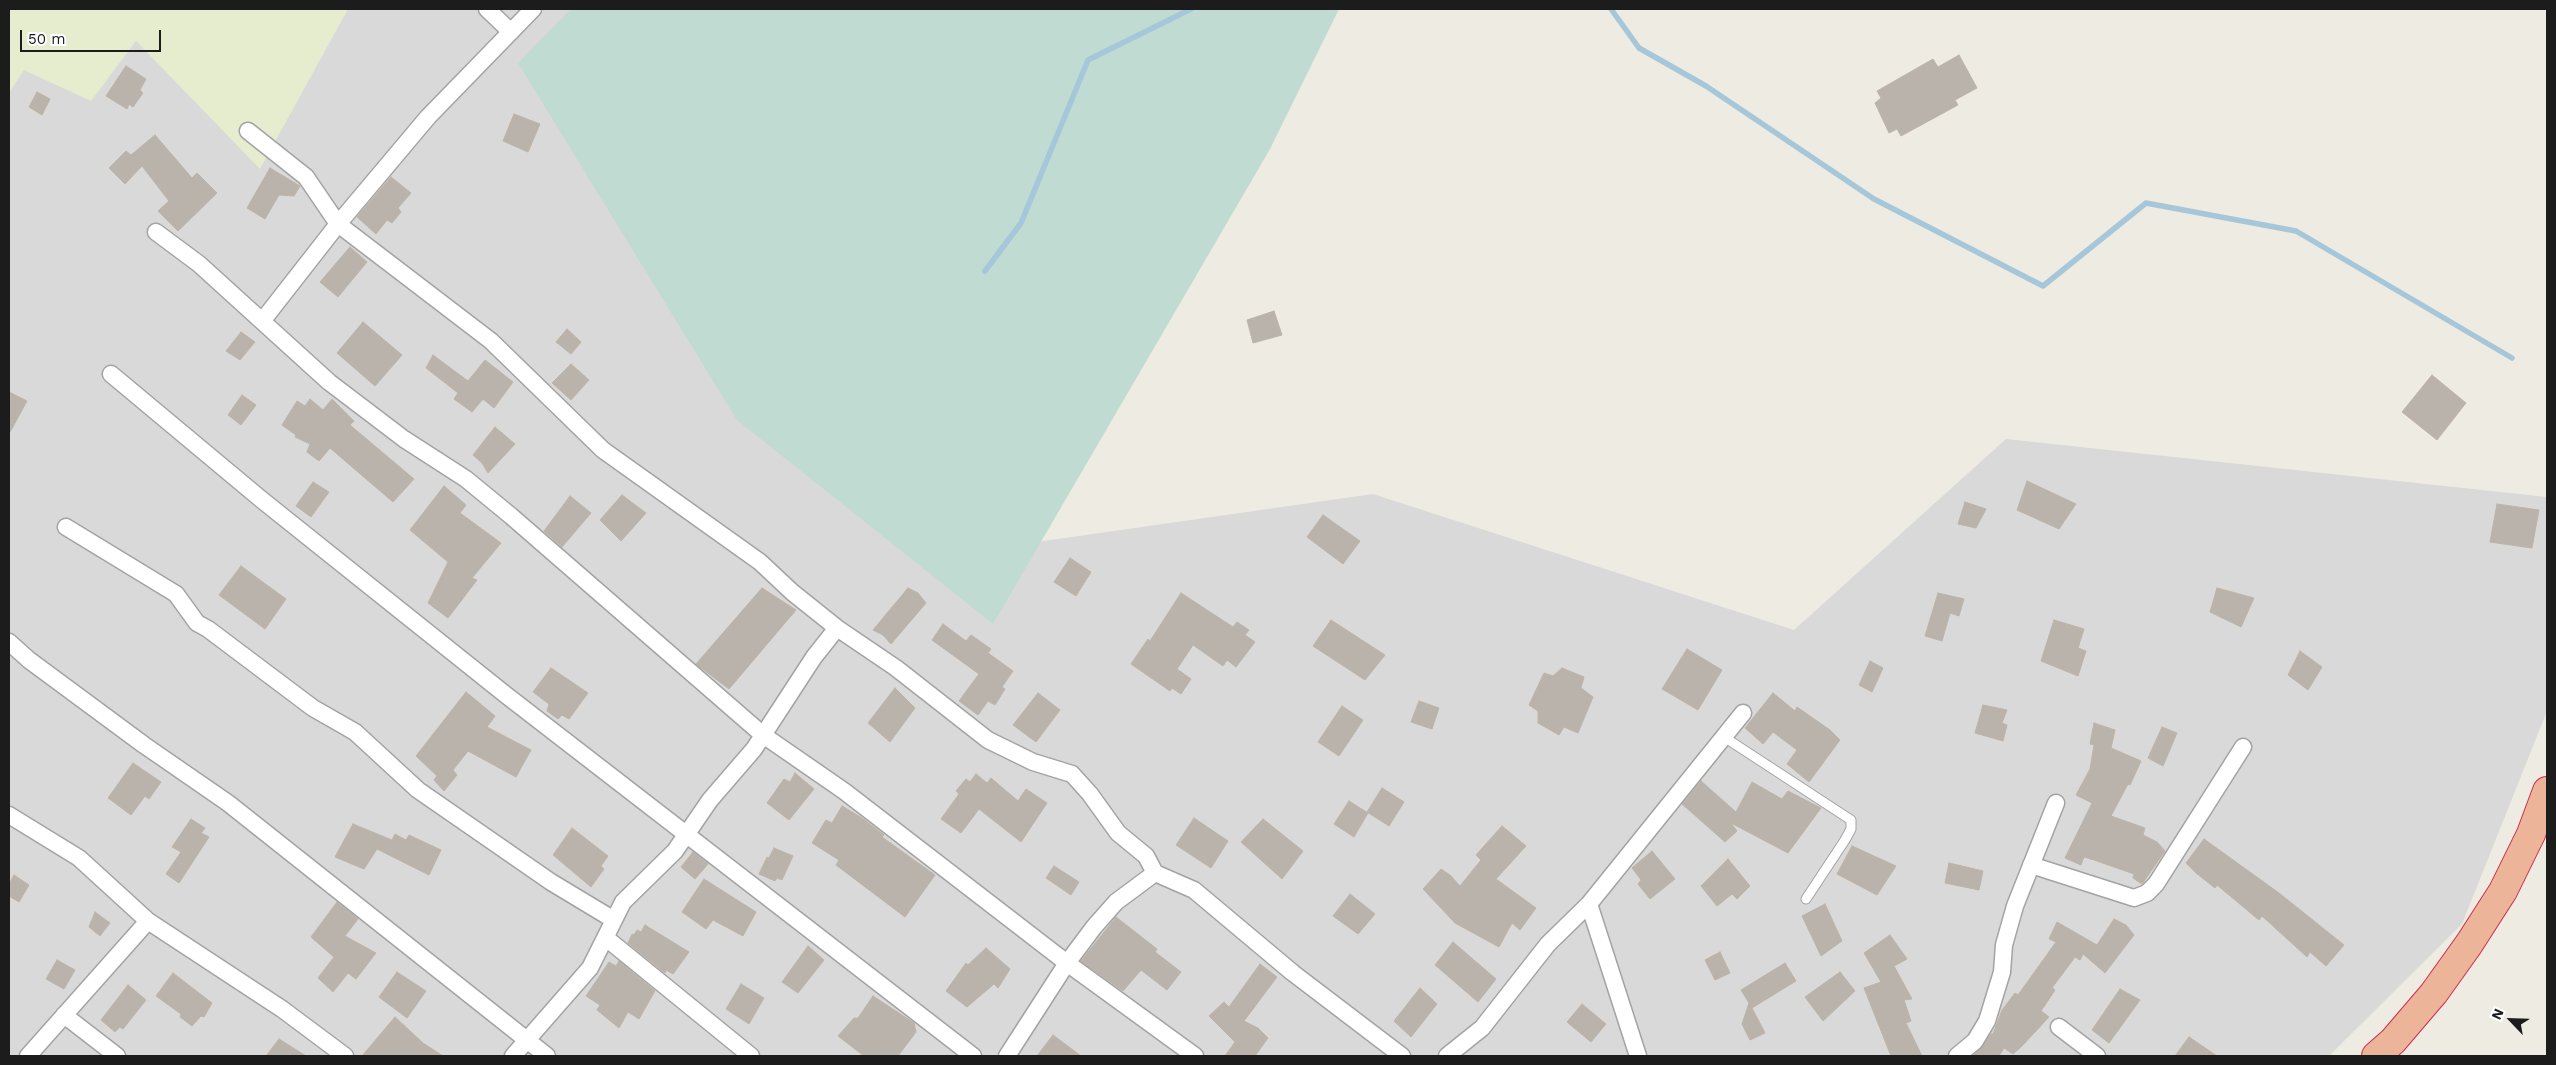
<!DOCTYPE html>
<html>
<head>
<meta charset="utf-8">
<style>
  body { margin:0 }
  #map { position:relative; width:2556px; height:1065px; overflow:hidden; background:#edebe2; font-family:"Work Sans",sans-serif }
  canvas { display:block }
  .frame { position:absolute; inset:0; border:10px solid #1c1c1c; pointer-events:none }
  .north { position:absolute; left:2486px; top:995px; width:50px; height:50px; -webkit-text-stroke:4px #fff; paint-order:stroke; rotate:294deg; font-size:14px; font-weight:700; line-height:20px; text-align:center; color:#1c1c1c }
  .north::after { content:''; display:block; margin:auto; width:18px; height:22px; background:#1c1c1c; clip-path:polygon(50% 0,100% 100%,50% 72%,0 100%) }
  .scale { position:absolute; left:20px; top:30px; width:141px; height:22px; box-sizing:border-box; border:2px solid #1c1c1c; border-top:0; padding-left:6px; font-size:15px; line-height:18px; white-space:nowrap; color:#1c1c1c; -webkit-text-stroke:4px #fff; paint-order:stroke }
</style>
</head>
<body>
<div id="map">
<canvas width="2556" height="1065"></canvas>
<div class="frame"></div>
<div class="north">N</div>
<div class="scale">50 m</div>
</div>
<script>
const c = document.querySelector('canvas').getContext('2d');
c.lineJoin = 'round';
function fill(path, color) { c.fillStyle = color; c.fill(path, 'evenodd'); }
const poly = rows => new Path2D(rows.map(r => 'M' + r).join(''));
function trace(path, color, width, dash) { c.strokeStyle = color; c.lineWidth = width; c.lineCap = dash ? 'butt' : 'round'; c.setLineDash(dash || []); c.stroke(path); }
const residential = poly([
  [101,9,587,9,1002,547,1373,494,1794,630,2006,439,2547,497,2547,711,2462,924,2329,1056,9,1056,9,59]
]);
const farmland = poly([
  [9,9,348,9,260,169,136,41,91,101,24,70,9,93]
]);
const wetland = poly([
  [571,9,1339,9,1270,149,993,624,737,420,518,63]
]);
const stream = poly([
  [1611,9,1639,48,1706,86,1874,199,2043,286,2146,203,2296,231,2512,358],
  [985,271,1021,223,1088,60,1191,9]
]);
const building = poly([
  [1959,55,1977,88,1955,100,1958,105,1901,136,1897,129,1889,133,1875,103,1881,98,1877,91,1933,59,1938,67,1959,55],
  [126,66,146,79,140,90,143,93,133,107,129,104,127,109,106,96,126,66],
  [37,92,50,99,42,115,29,107,37,92],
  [514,114,540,124,528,152,503,141,514,114],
  [155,135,192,178,197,173,217,193,178,231,158,211,169,201,142,166,125,184,109,168,126,151,131,155,155,135],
  [270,168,300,186,294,196,279,195,265,219,247,208,270,168],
  [391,177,411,193,398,208,401,212,392,223,387,220,376,234,357,217,391,177],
  [350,247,367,262,338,297,320,282,350,247],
  [1274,311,1282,335,1253,343,1247,320,1274,311],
  [363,322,402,355,375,386,337,353,363,322],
  [567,329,581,342,571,354,556,342,567,329],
  [241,332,255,342,240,360,226,351,241,332],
  [433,355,468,381,485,360,513,382,494,408,483,399,472,412,454,399,458,393,426,368,433,355],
  [571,364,589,380,571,400,552,383,571,364],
  [2432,375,2466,403,2437,440,2402,412,2432,375],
  [9,392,27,401,9,434,9,392],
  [242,395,256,405,241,425,228,415,242,395],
  [310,399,323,410,332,399,354,421,350,425,414,479,393,502,330,448,319,461,307,452,310,444,295,437,296,435,282,425,297,401,305,406,310,399],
  [495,427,515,444,488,473,482,463,473,455,495,427],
  [2027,481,2076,504,2059,529,2017,510,2027,481],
  [313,482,329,492,311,517,296,506,313,482],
  [444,486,466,505,460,513,501,543,472,578,477,580,448,618,428,603,448,562,410,530,444,486],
  [622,495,646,513,621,541,600,520,622,495],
  [570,496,591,513,562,547,544,531,570,496],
  [1965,502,1986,509,1976,528,1958,524,1965,502],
  [2497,504,2539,510,2532,548,2490,542,2497,504],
  [1323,515,1360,541,1343,564,1307,537,1323,515],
  [1070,558,1091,572,1076,596,1054,582,1070,558],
  [241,566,286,599,265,629,219,595,241,566],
  [762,588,796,610,729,689,696,664,762,588],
  [908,588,918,593,926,603,891,644,883,635,873,630,908,588],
  [2217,588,2254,598,2241,627,2210,612,2217,588],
  [1181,593,1233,627,1237,622,1249,630,1245,635,1255,642,1236,667,1227,660,1223,666,1193,645,1177,669,1191,679,1181,694,1172,688,1170,691,1131,664,1148,639,1150,641,1181,593],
  [1938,593,1964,599,1959,616,1950,613,1942,641,1925,636,1938,593],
  [1331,620,1385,655,1365,680,1313,646,1331,620],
  [2054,620,2084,629,2078,648,2086,651,2078,676,2041,661,2054,620],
  [943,624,966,641,971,635,991,649,988,653,1013,671,1002,687,1005,689,995,705,988,701,978,715,959,701,979,674,932,640,943,624],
  [1687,649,1722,670,1698,710,1662,689,1687,649],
  [2300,651,2322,667,2308,690,2288,675,2300,651],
  [1870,661,1883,668,1872,692,1859,685,1870,661],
  [551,668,588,693,569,719,562,715,558,719,547,711,549,704,533,692,551,668],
  [1562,668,1584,677,1581,688,1593,697,1578,733,1564,727,1559,735,1538,723,1538,711,1529,705,1544,673,1553,676,1562,668],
  [895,688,915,708,890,742,868,723,895,688],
  [466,692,495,716,487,727,531,750,516,777,468,751,453,770,457,775,444,791,434,780,437,776,416,756,466,692],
  [1038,693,1060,710,1036,742,1013,725,1038,693],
  [1773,693,1795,711,1797,707,1830,730,1840,740,1809,782,1787,764,1797,750,1773,732,1763,744,1745,728,1773,693],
  [1419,701,1439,708,1432,729,1411,722,1419,701],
  [1983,705,2007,710,2002,723,2007,725,2003,741,1975,733,1983,705],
  [1342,706,1363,720,1339,756,1318,742,1342,706],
  [2094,723,2115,730,2111,748,2141,761,2130,785,2128,784,2111,816,2145,828,2143,835,2157,842,2165,851,2142,884,2133,878,2134,874,2094,860,2084,857,2081,865,2065,858,2092,803,2076,795,2090,769,2094,745,2090,744,2094,723],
  [2162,727,2177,733,2163,766,2148,758,2162,727],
  [133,763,161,782,149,799,145,796,131,815,108,798,133,763],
  [795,773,814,789,789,820,767,803,784,779,790,782,795,773],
  [976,774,987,783,991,778,1018,801,1026,789,1047,803,1021,842,979,809,961,833,941,819,959,794,956,791,966,779,970,782,976,774],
  [1701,781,1736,812,1752,782,1782,799,1788,791,1821,808,1788,853,1731,823,1737,831,1725,842,1682,804,1701,781],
  [1382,788,1404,802,1389,826,1367,812,1382,788],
  [1349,801,1368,813,1354,837,1334,824,1349,801],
  [842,806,862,818,884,835,882,837,935,875,905,917,836,865,839,860,812,843,826,820,832,823,842,806],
  [1194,818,1228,841,1211,868,1176,845,1194,818],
  [191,819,205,828,201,833,209,837,179,883,166,874,181,852,172,847,191,819],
  [1263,819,1303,851,1282,879,1241,842,1263,819],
  [353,824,392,840,395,834,406,840,409,835,441,850,429,875,377,849,364,869,335,857,353,824],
  [1502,826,1526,846,1496,879,1536,908,1520,930,1512,923,1499,947,1455,923,1423,889,1441,869,1450,875,1460,886,1481,860,1476,855,1502,826],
  [572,828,608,856,601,866,604,869,591,887,553,855,572,828],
  [2204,839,2279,893,2344,945,2326,966,2310,952,2307,957,2262,916,2259,920,2217,885,2215,888,2196,873,2186,863,2204,839],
  [1852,846,1896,866,1877,895,1837,874,1852,846],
  [774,848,793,856,782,880,777,878,775,881,759,874,767,857,769,858,774,848],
  [1652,851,1675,879,1650,899,1638,884,1641,880,1632,868,1652,851],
  [693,852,708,864,695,879,681,867,693,852],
  [1728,859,1750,886,1737,899,1732,894,1717,906,1701,886,1728,859],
  [1949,863,1983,871,1979,890,1945,883,1949,863],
  [1054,866,1079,882,1071,895,1046,878,1054,866],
  [14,875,29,885,19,902,9,896,9,884,14,875],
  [704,879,756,912,743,936,713,920,706,929,682,912,704,879],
  [1350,894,1375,914,1358,934,1333,916,1350,894],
  [337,902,358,919,345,936,376,953,356,979,348,973,333,992,318,978,334,957,311,937,337,902],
  [1825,904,1842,941,1821,956,1802,916,1825,904],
  [95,912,110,923,100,936,89,927,95,912],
  [1116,917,1157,949,1155,952,1181,972,1167,990,1141,970,1123,991,1081,961,1116,917],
  [2114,919,2126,925,2134,935,2105,973,2083,954,2080,960,2075,957,2052,988,2055,990,2041,1011,2049,1017,2022,1046,2013,1054,2004,1048,1999,1056,1973,1056,1983,1046,1991,1034,1993,1034,2002,1010,2015,993,2018,995,2056,942,2049,939,2057,922,2097,945,2114,919],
  [645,925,689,952,673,974,666,970,665,973,628,943,632,934,634,935,637,930,641,932,645,925],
  [1890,935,1907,959,1894,966,1912,999,1904,1000,1911,1021,1906,1023,1922,1056,1891,1056,1864,988,1881,982,1864,953,1890,935],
  [1453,942,1496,979,1478,1002,1435,965,1453,942],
  [808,946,824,960,798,993,782,982,808,946],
  [986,948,1010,969,998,988,994,984,967,1007,946,991,966,963,968,965,986,948],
  [1720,952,1730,973,1715,980,1705,960,1720,952],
  [57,960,75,970,64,989,46,979,57,960],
  [619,961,655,991,639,1019,628,1012,619,1028,597,1010,600,1005,586,996,609,962,616,966,619,961],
  [1785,963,1796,981,1752,1008,1765,1033,1750,1040,1742,1024,1749,1003,1741,990,1785,963],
  [1260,964,1277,977,1244,1021,1258,1028,1268,1038,1255,1056,1225,1056,1235,1042,1209,1016,1224,1002,1229,1007,1260,964],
  [397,972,426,991,407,1018,379,997,397,972],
  [1840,972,1855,991,1823,1021,1805,997,1840,972],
  [173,973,212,1003,204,1017,201,1016,192,1026,180,1017,181,1014,156,996,173,973],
  [741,984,764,998,749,1024,726,1009,741,984],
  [128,985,146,1000,123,1029,120,1027,115,1032,101,1020,128,985],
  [1420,988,1437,1004,1411,1037,1394,1021,1420,988],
  [2120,989,2140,1000,2109,1043,2092,1030,2120,989],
  [873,996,914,1023,916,1032,898,1056,864,1056,838,1036,854,1018,858,1018,873,996],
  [1582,1004,1606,1024,1591,1042,1567,1022,1582,1004],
  [395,1017,423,1043,443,1056,362,1056,395,1017],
  [1053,1035,1081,1056,1037,1056,1053,1035],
  [2189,1037,2217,1056,2175,1056,2189,1037],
  [279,1039,306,1056,266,1056,279,1039]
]);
const service = poly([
  [1724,737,1851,820,1851,829,1845,840,1806,899]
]);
const minor = poly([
  [487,9,511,32],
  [248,131,306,177,338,224,491,341,603,450,760,562,792,592,837,628,814,657,754,749,710,800,675,851,623,902,590,968,513,1056],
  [156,232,199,264,329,382,404,439,466,479,511,516,763,735,844,791,1067,963,1195,1056],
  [263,320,338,224,428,117,533,9],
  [111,374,262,500,506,695,973,1056],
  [66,527,176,594,197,623,208,629,313,708,355,732,418,790,551,882,614,920],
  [837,628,896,668,988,740,1033,762,1072,774,1090,794,1118,833,1146,856,1155,873],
  [9,642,29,660,144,745,228,803,547,1056],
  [9,815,79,858,148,921],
  [2031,865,2134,898,2147,893,2156,884,2243,747],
  [1589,904,1638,1056],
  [606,938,751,1056],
  [64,1015,117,1056],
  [2059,1027,2097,1056],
  [28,1056,148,921,282,1009,345,1056],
  [1007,1056,1067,963,1094,927,1116,902,1155,873,1194,890,1293,973,1402,1056],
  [1447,1056,1482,1028,1548,944,1589,904,1743,713],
  [1957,1056,1975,1041,1987,1021,2002,972,2004,945,2015,906,2056,803]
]);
const trunk = poly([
  [2376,1056,2393,1041,2434,993,2469,944,2503,891,2531,834,2547,791]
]);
fill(residential, '#dad9d9');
fill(farmland, '#e6ecce');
fill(wetland, '#c0dbd2');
trace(stream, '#a5c7d9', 5.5);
fill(building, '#bab3ac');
trace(building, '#beb4a6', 1);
trace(service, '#a3a3a3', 11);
trace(minor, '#a3a3a3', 19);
trace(trunk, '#cf2c4f', 30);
trace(service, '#fff', 9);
trace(minor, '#fff', 16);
trace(trunk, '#ecb498', 28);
</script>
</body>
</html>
